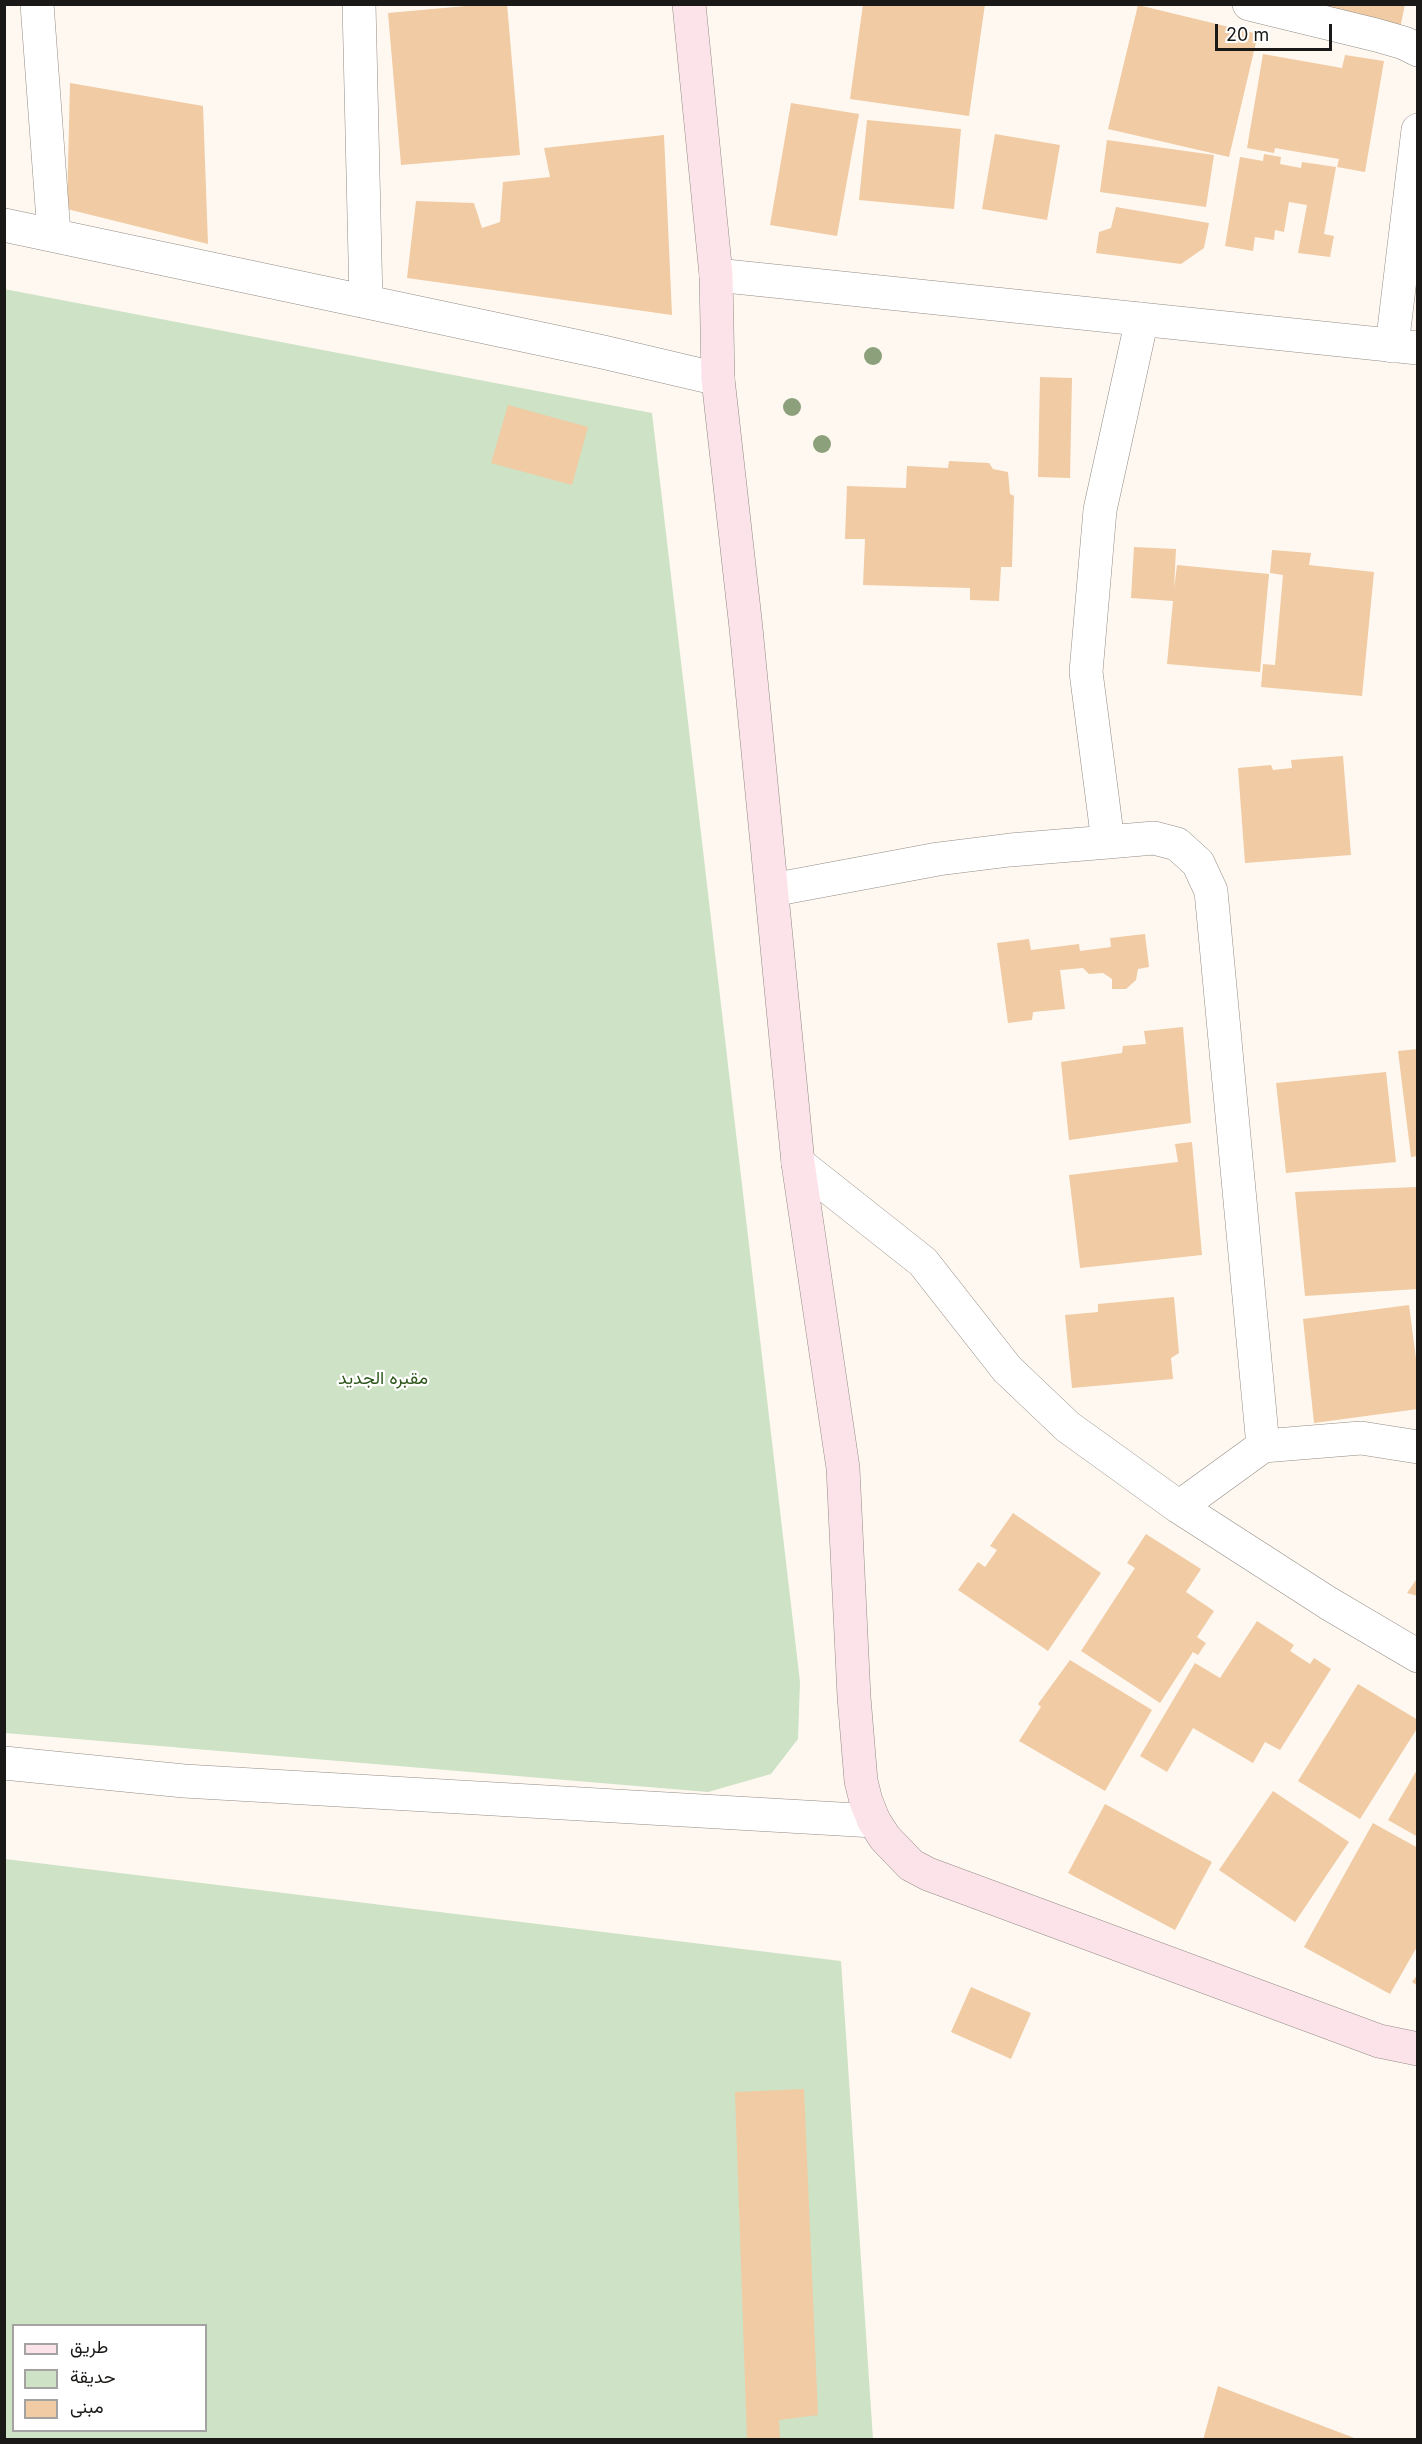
<!DOCTYPE html>
<html>
<head>
<meta charset="utf-8">
<style>
  body { margin:0 }
  #map { position:relative; width:1422px; height:2444px; overflow:hidden; background:#fff8f1; font-family:Inter,Vazirmatn,sans-serif }
  canvas { display:block }
  .frame { position:absolute; inset:0; border:6px solid #1b1917; pointer-events:none }
  .legend { position:absolute; left:12px; top:2324px; width:195px; height:108px; box-sizing:border-box; background:#fff; border:2px solid #a4a3a2; margin:0; padding:8px 10px; list-style:none; font-size:18px; color:#1b1917 }
  .legend li { display:flex; align-items:center; gap:12px; height:30px }
  .legend b { width:30px; border:2px solid #a4a3a2 }
  .scale { position:absolute; left:1215px; top:24px; width:117px; height:27px; box-sizing:border-box; border:3px solid #1b1917; border-top:0; padding-left:8px; font-size:18px; line-height:21px; white-space:nowrap; color:#1b1917; -webkit-text-stroke:4px #fff; paint-order:stroke }
</style>
</head>
<body>
<div id="map">
<canvas width="1422" height="2444"></canvas>
<div class="frame"></div>
<ul class="legend">
<li><b style="height:8px;background:#fce3e9"></b>طريق</li>
<li><b style="height:16px;background:#cee2c6"></b>حديقة</li>
<li><b style="height:16px;background:#f1cba3"></b>مبنى</li>
</ul>
<div class="scale">20 m</div>
</div>
<script>
const c = document.querySelector('canvas').getContext('2d');
c.lineJoin = 'round';
function fill(path, color) { c.fillStyle = color; c.fill(path, 'evenodd'); }
const poly = rows => new Path2D(rows.map(r => 'M' + r).join(''));
function trace(path, color, width, dash) { c.strokeStyle = color; c.lineWidth = width; c.lineCap = dash ? 'butt' : 'round'; c.setLineDash(dash || []); c.stroke(path); }
function drawText(font, color, halo, rows, align = 'center') {
  c.font = font + ' Inter,Vazirmatn,sans-serif'; c.lineWidth = 4.5; c.setLineDash([]); c.textBaseline = 'middle'; c.strokeStyle = halo; c.fillStyle = color; for (const [text, x, y, turn = 0] of rows) {
    c.save(); c.translate(x, y); c.rotate((+turn || 0) * Math.PI / 180); c.textAlign = isNaN(turn) ? turn : align; if (halo) c.strokeText(text, 0, 0); c.fillText(text, 0, 0); c.restore();
  }
}
const green = poly([
  [4,289,652,413,800,1682,798,1739,771,1774,708,1792,5,1733],
  [5,1859,841,1961,873,2439,5,2440],
  [14,2326,206,2326,206,2430,14,2430]
]);
const building = poly([
  [488,4,507,4,520,155,401,165,388,13],
  [863,4,985,4,969,116,850,99],
  [1283,4,1405,4,1400,29],
  [1138,5,1258,34,1229,157,1108,129],
  [1263,54,1342,68,1345,55,1384,61,1365,172,1337,167,1339,159,1275,148,1274,153,1247,148],
  [70,83,203,106,208,244,67,209],
  [791,103,859,114,837,236,770,225],
  [867,120,961,129,954,209,859,200],
  [995,134,1060,145,1047,220,982,209],
  [664,135,672,315,407,278,416,201,474,203,482,228,500,222,503,182,550,177,544,148],
  [1107,140,1214,155,1206,207,1100,192],
  [1264,154,1281,157,1280,164,1301,168,1302,162,1336,167,1324,234,1334,236,1330,257,1298,253,1307,205,1289,202,1284,232,1275,230,1274,240,1255,237,1253,251,1225,246,1240,157,1263,161],
  [1116,207,1209,223,1204,248,1181,264,1096,253,1099,232,1111,228],
  [1040,377,1072,378,1070,478,1038,477],
  [508,405,588,427,572,485,491,463],
  [949,461,989,463,993,469,1008,472,1010,494,1014,496,1012,567,1001,567,999,601,970,600,970,588,863,585,865,539,845,539,847,486,906,488,907,466,948,468],
  [1134,547,1176,549,1174,589,1177,565,1269,574,1260,672,1167,664,1173,601,1131,598],
  [1272,550,1311,553,1309,565,1374,572,1362,696,1261,687,1263,664,1275,665,1283,575,1270,573],
  [1343,756,1351,855,1245,863,1238,768,1271,765,1273,770,1292,768,1291,760],
  [1145,934,1149,967,1138,969,1136,980,1126,989,1112,989,1112,979,1103,973,1089,974,1083,968,1060,970,1065,1009,1033,1012,1032,1020,1008,1023,997,943,1029,939,1031,950,1079,944,1080,951,1111,947,1110,938],
  [1183,1027,1191,1123,1069,1140,1061,1062,1122,1053,1123,1046,1146,1044,1144,1031],
  [1418,1049,1418,1156,1411,1157,1398,1051],
  [1386,1072,1396,1162,1286,1173,1276,1083],
  [1192,1142,1202,1255,1080,1268,1069,1175,1178,1162,1175,1144],
  [1416,1187,1418,1289,1305,1296,1295,1192],
  [1174,1297,1179,1353,1171,1358,1173,1379,1072,1388,1065,1315,1098,1312,1098,1304],
  [1409,1305,1418,1374,1418,1409,1314,1423,1303,1319],
  [1013,1513,1101,1573,1048,1651,958,1590,978,1562,985,1567,997,1550,990,1546],
  [1146,1534,1201,1569,1186,1592,1214,1611,1197,1637,1206,1643,1198,1655,1193,1652,1160,1703,1081,1651,1135,1568,1127,1563],
  [1418,1577,1418,1596,1407,1593],
  [1257,1621,1294,1645,1290,1651,1310,1664,1314,1658,1331,1669,1280,1750,1265,1742,1253,1763,1193,1728,1167,1772,1140,1756,1195,1663,1220,1678],
  [1070,1660,1152,1710,1105,1791,1019,1741,1041,1707,1038,1704],
  [1358,1684,1418,1720,1418,1727,1360,1819,1298,1781],
  [1418,1768,1418,1837,1388,1820],
  [1273,1791,1349,1842,1295,1922,1219,1870],
  [1105,1804,1212,1862,1175,1930,1068,1873],
  [1373,1823,1418,1848,1418,1945,1390,1994,1304,1947],
  [1418,1974,1418,1986,1412,1982],
  [971,1987,1031,2013,1011,2059,951,2032],
  [804,2089,818,2415,779,2420,780,2440,747,2440,735,2092],
  [1218,2386,1357,2439,1357,2440,1203,2440]
]);
const minor = poly([
  [37,4,54,234],
  [359,4,366,301],
  [1249,4,1376,35,1404,43,1418,50],
  [4,225,603,352,718,379],
  [716,275,1418,348],
  [1392,346,1418,130],
  [1108,842,1154,838,1177,844,1198,863,1211,891,1263,1446],
  [772,890,938,859,1010,850,1108,842,1086,672,1100,510,1142,319],
  [798,1163,923,1262,1007,1369,1068,1427,1179,1507,1328,1603,1418,1656],
  [1179,1507,1263,1446,1361,1438,1418,1447],
  [4,1763,184,1781,874,1821]
]);
const secondary = poly([
  [689,4,716,275,718,379,746,628,798,1163,843,1468,854,1697,861,1781,866,1801,874,1821,885,1838,911,1865,928,1874,1379,2041,1418,2049]
]);
const trees = [
  [873,356],
  [792,407],
  [822,444]
];
const parkNames = [
  ["مقبره الجديد",383,1379]
];
fill(green, '#cee2c6');
fill(building, '#f1cba3');
trace(minor, '#928c86', 34);
trace(secondary, '#928c86', 34);
trace(minor, '#fff', 33);
trace(secondary, '#fce3e9', 33);
c.fillStyle = '#8da07c';
for (const [x, y] of trees) { c.beginPath(); c.arc(x, y, 9, 0, 2 * Math.PI); c.fill(); }
drawText('18px', '#30581d', '#fff', parkNames);
</script>
</body>
</html>
